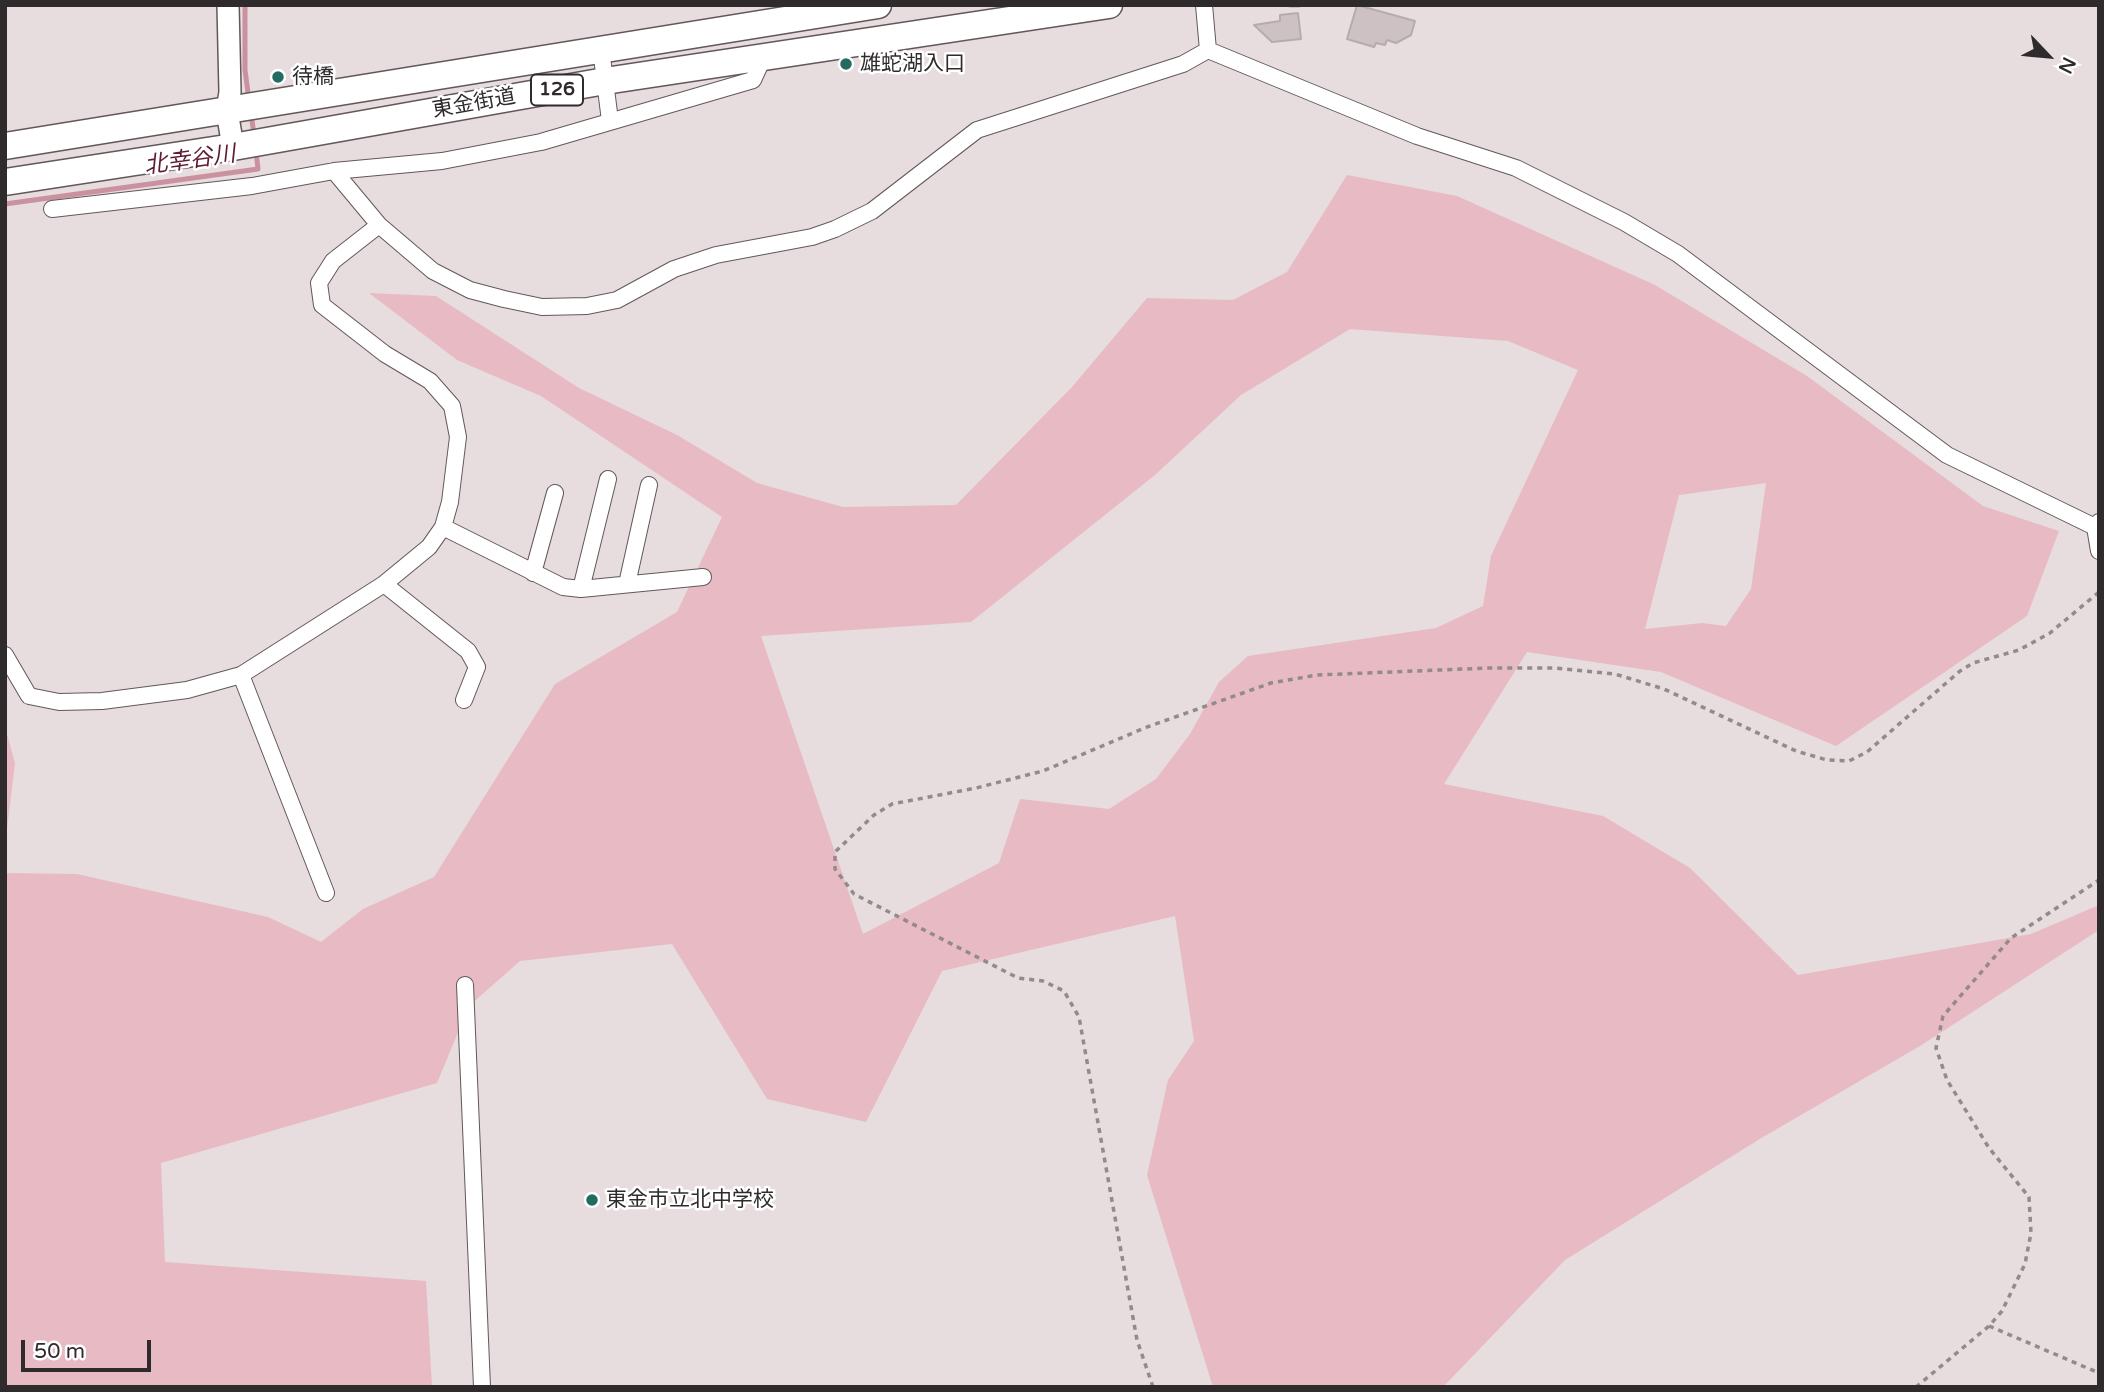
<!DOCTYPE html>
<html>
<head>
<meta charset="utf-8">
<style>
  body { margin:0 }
  #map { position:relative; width:2104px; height:1392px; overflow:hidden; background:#e7dcde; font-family:"Varela Round",sans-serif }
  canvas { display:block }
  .frame { position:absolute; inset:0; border:7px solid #2f2b2c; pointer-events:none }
  .north { position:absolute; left:2013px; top:21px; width:70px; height:70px; -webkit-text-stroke:5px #fff; paint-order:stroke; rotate:116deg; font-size:19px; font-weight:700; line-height:28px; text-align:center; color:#2f2b2c }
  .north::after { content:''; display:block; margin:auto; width:24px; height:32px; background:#2f2b2c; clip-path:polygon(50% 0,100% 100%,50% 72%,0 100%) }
  .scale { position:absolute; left:21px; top:1340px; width:130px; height:32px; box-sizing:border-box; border:4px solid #2f2b2c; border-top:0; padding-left:9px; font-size:21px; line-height:24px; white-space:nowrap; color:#2f2b2c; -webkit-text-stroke:5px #fff; paint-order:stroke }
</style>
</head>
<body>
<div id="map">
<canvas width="2104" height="1392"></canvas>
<div class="frame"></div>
<div class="north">N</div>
<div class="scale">50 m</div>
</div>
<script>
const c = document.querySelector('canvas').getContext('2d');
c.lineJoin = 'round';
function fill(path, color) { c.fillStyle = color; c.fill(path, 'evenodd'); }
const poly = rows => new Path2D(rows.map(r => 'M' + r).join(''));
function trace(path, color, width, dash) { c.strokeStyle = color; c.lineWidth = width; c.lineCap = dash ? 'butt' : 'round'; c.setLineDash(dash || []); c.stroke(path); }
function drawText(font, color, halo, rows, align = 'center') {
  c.font = font + ' "Varela Round","Noto Sans JP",sans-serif'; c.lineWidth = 5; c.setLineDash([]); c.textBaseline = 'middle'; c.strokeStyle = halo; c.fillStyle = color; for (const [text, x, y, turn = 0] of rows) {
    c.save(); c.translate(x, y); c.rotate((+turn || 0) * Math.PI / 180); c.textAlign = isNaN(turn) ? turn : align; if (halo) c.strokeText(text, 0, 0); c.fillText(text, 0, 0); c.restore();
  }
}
const green = poly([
  [1347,175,1457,196,1655,285,1807,376,1983,506,2059,531,2027,616,1836,746,1661,672,1527,652,1444,784,1603,816,1690,868,1798,975,2031,934,2099,905,2099,930,1920,1046,1763,1137,1565,1260,1443,1387,1213,1387,1147,1175,1168,1080,1194,1041,1175,916,942,971,866,1122,767,1099,672,944,520,961,469,1006,437,1083,161,1163,165,1262,426,1281,432,1387,5,1387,5,873,77,874,268,917,321,942,363,909,434,877,555,684,677,612,722,517,541,396,457,360,369,293,436,296,579,388,677,435,757,483,843,507,956,505,1072,387,1147,298,1233,300,1287,272],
  [1350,329,1508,341,1578,370,1491,556,1483,606,1436,628,1248,656,1219,682,1190,734,1156,779,1109,809,1020,799,999,863,863,934,761,636,971,622,1155,475,1241,395],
  [1766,483,1751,589,1726,626,1702,623,1645,629,1679,495],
  [5,727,15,763,5,845]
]);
const stream = poly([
  [245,5,245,70,249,100],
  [1290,5,1299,5],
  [251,113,254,135],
  [5,204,258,169,256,151]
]);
const building = poly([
  [1357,5,1415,21,1411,35,1396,43,1387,40,1385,45,1376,43,1374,47,1347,39,1357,5],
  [1298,13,1301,39,1272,42,1254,25,1280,21,1280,15,1298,13]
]);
const path = poly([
  [1989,1326,2099,1373],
  [1153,1387,1137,1340,1079,1017,1064,991,1043,981,1018,978,854,894,835,869,835,852,874,815,892,804,976,788,1043,771,1147,727,1271,683,1317,675,1489,668,1555,668,1615,674,1664,689,1796,751,1827,760,1849,761,1867,752,1960,671,1973,663,2019,650,2050,633,2099,592],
  [1916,1387,1989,1326,2002,1311,2025,1264,2031,1233,2029,1197,1989,1148,1947,1080,1936,1048,1943,1016,2011,938,2099,880]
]);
const minor = poly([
  [1204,5,1208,50],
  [601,49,610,121],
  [1208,50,1417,136,1516,168,1624,222,1678,254,1947,455,2095,527],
  [334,171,379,225,433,271,470,290,504,299,542,307,587,306,617,300,674,269,716,255,812,237,835,229,872,211,977,130,1183,64,1208,50],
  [52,209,252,186,334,171,442,161,541,142,753,80,764,56],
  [2099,522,2095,527,2099,551],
  [443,527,563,587,581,589,703,577],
  [533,573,555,493],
  [384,584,468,651,477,667,464,700],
  [627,584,649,485],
  [581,589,608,479],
  [5,655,29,696,59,702,102,701,187,690,241,675,384,584,429,547,443,527,450,502,458,437,452,406,430,381,385,354,322,305,319,283,333,261,379,225],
  [241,675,326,893],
  [465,985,482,1387]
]);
const tertiary = poly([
  [228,5,230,92,227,111,233,147]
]);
const trunk = poly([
  [5,146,878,5],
  [5,182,233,147,605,81,1109,5]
]);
const markers = [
  [846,64,7,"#236b62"],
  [278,77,7,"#236b62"],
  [592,1200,7,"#236b62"]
];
const shields = [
  [557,90,52]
];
const shieldNames = [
  ["126",557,90]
];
const poiNames = [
  ["雄蛇湖入口",860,64],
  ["待橋",292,77],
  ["東金市立北中学校",606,1200]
];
const streetNames = [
  ["東金街道",474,104,-10]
];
const waterNames = [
  ["北幸谷川",190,161,-8]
];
fill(green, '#e8bac4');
trace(stream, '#ca92a0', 5);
fill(building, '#cdc1c3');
trace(building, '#b6abad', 2);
trace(minor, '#62585a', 18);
trace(tertiary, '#62585a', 24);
trace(trunk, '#62585a', 29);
trace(path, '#928a8b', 3.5, [5, 5]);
trace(minor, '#fff', 16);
trace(tertiary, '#fff', 21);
trace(trunk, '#fff', 26);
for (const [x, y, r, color] of markers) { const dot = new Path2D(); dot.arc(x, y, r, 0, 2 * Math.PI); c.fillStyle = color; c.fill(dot); trace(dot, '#fff', 2.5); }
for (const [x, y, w] of shields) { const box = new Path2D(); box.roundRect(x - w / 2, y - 15.5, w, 31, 5); c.fillStyle = '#fff'; c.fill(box); trace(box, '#2f2b2c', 2); }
drawText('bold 19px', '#2f2b2c', null, shieldNames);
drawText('21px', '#2f2b2c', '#fff', poiNames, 'left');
drawText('21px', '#2f2b2c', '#fff', streetNames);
drawText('italic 23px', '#5e1b31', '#fff', waterNames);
</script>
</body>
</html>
